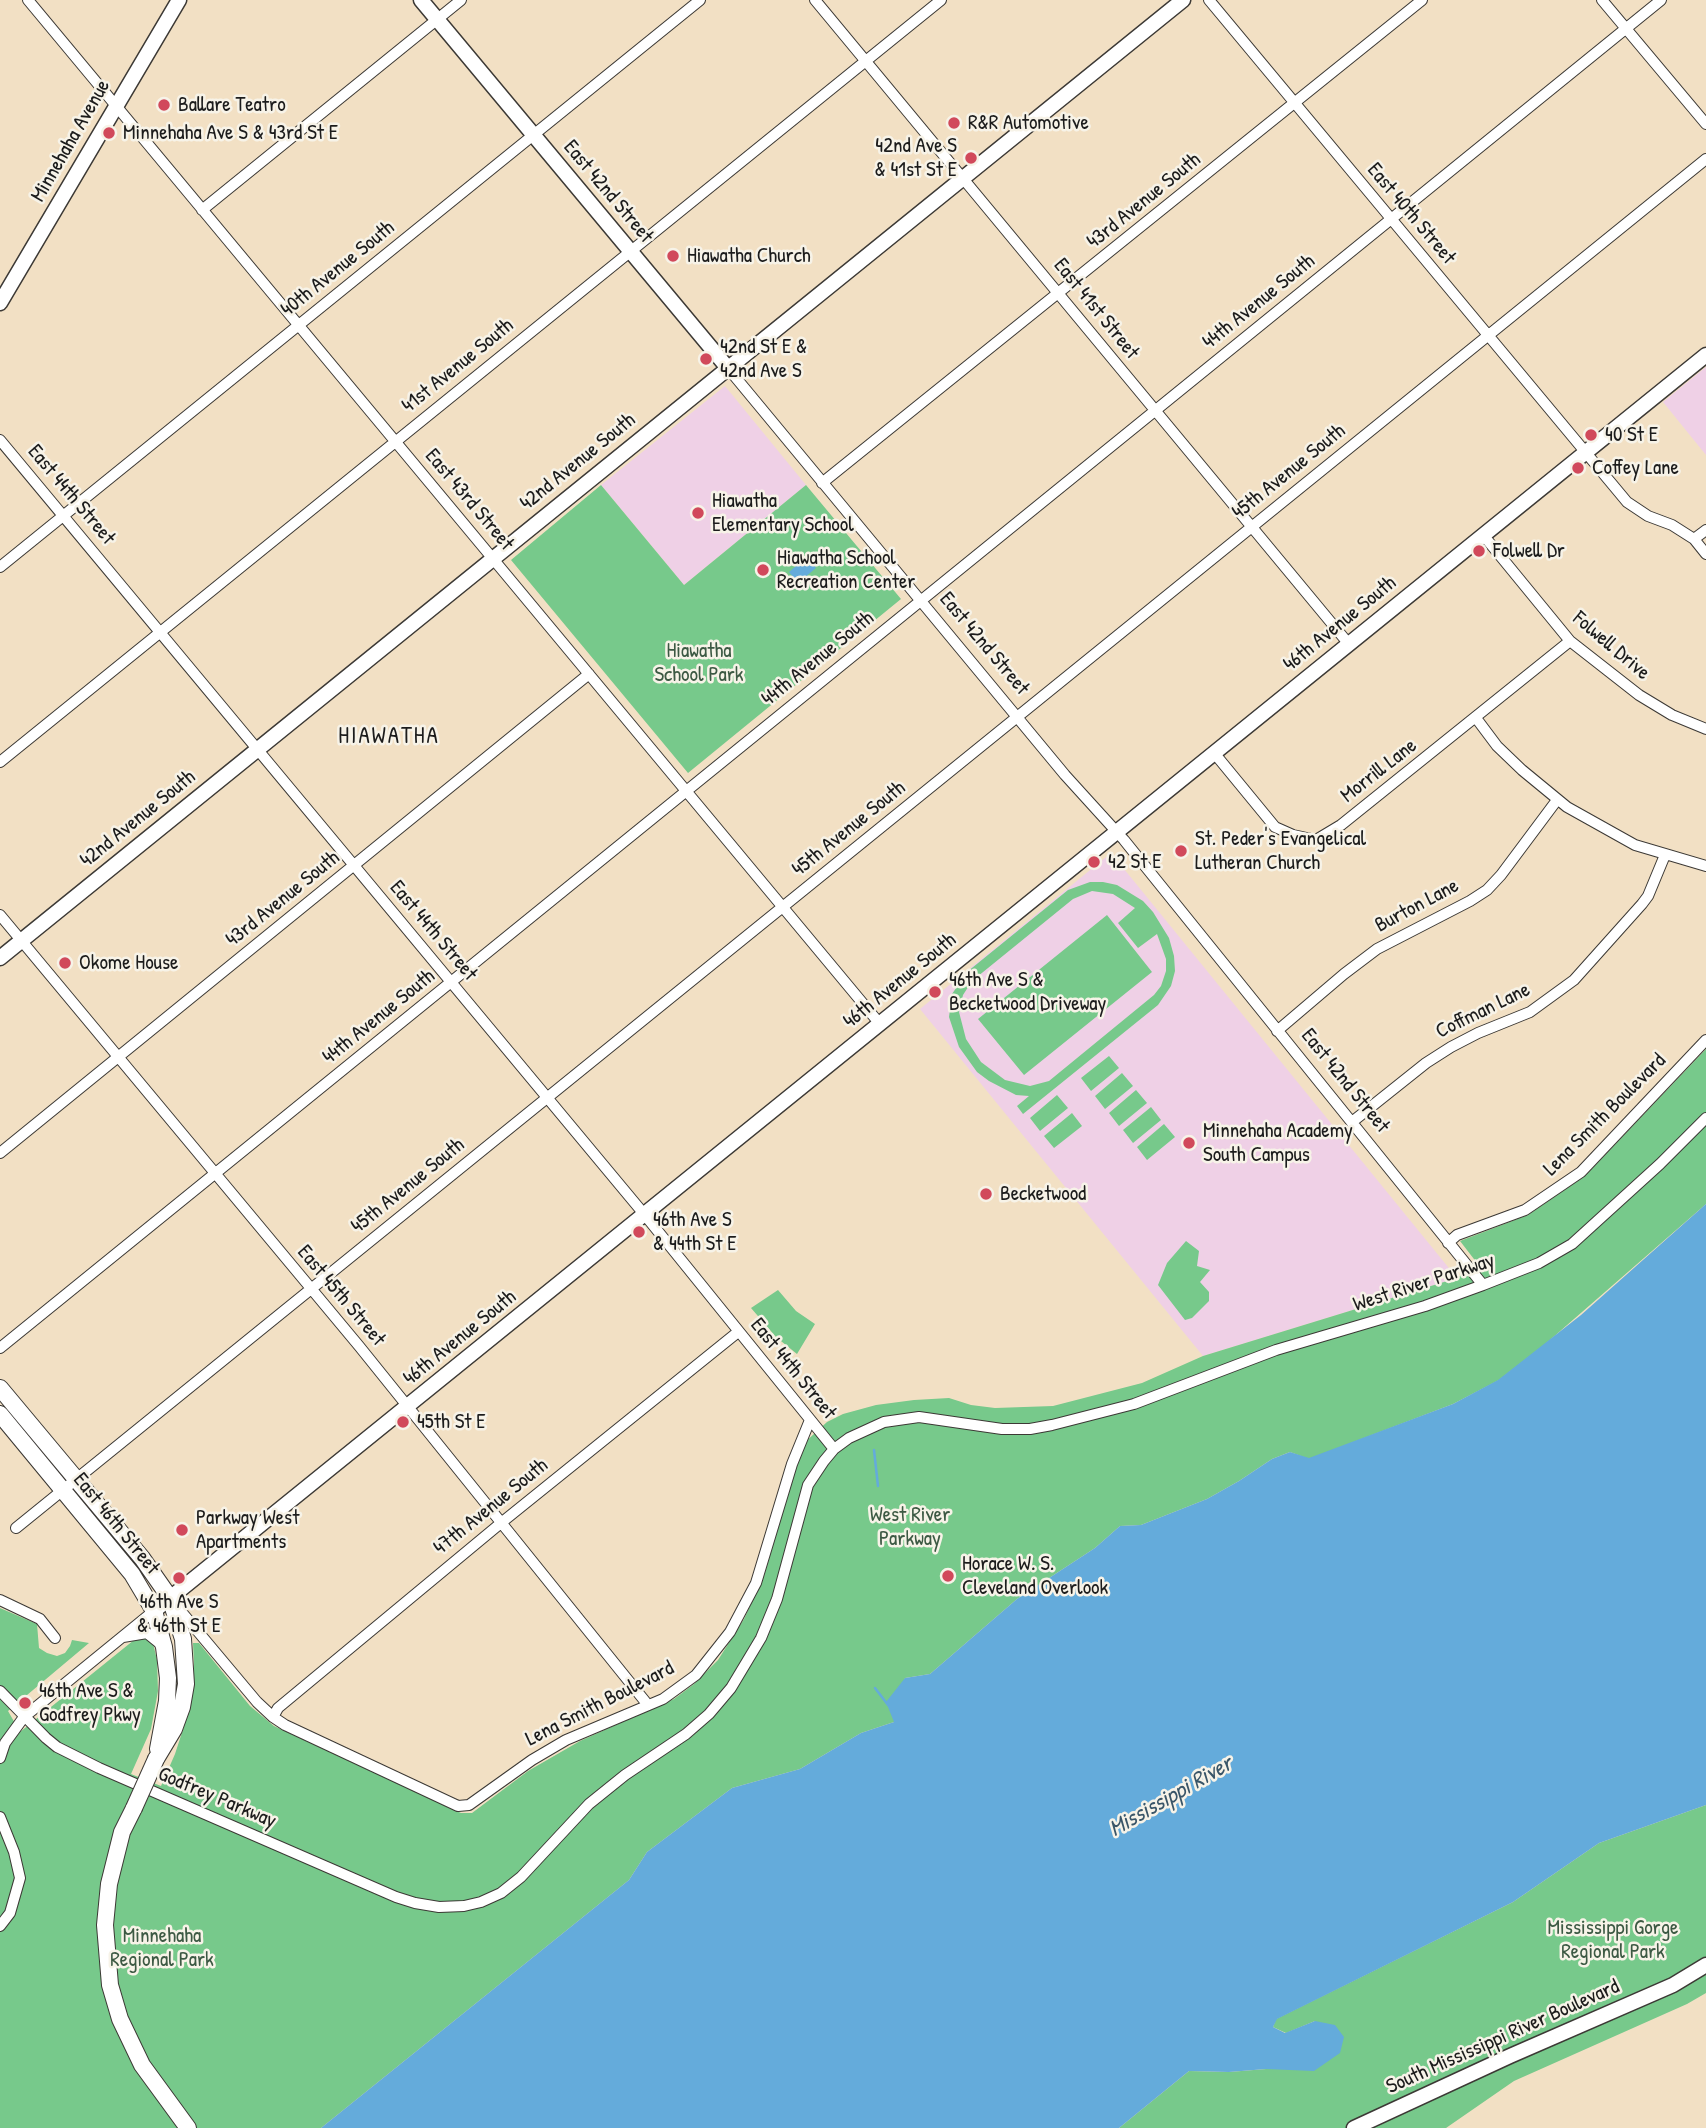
<!DOCTYPE html>
<html>
<head>
<meta charset="utf-8">
<style>
  body { margin:0 }
  canvas { display:block; background:#f2e0c4 }
</style>
</head>
<body>
<canvas width="1706" height="2128"></canvas>
<script>
const c = document.querySelector('canvas').getContext('2d');
c.lineJoin = 'round';
function fill(path, color) { c.fillStyle = color; c.fill(path, 'evenodd'); }
const poly = rows => new Path2D(rows.map(r => 'M' + r).join(''));
function trace(path, color, width, dash) { c.strokeStyle = color; c.lineWidth = width; c.lineCap = dash ? 'butt' : 'round'; c.setLineDash(dash || []); c.stroke(path); }
function drawText(font, color, halo, rows, align = 'center') {
  c.font = font + ' "Patrick Hand",sans-serif'; c.lineWidth = 5; c.setLineDash([]); c.textBaseline = 'middle'; c.strokeStyle = halo; c.fillStyle = color; for (const [text, x, y, turn = 0] of rows) {
    c.save(); c.translate(x, y); c.rotate((+turn || 0) * Math.PI / 180); c.textAlign = isNaN(turn) ? turn : align; if (halo) c.strokeText(text, 0, 0); c.fillText(text, 0, 0); c.restore();
  }
}
const built = poly([
  [1706,367,1706,455,1663,402],
  [725,386,806,485,684,585,601,485],
  [1111,853,1457,1278,1203,1356,920,1009]
]);
const green = poly([
  [601,485,684,585,806,485,901,599,688,773,511,560],
  [1090,882,1103,882,1117,885,1143,901,1153,912,1169,938,1174,956,1175,971,1171,986,1158,1005,1023,1114,1017,1106,1029,1096,1016,1095,989,1081,977,1072,959,1047,949,1017,952,994,967,972,1068,890],
  [1092,891,1113,894,1135,908,1118,923,1138,948,1157,934,1166,959,1166,971,1161,986,1154,995,1049,1081,1030,1086,1005,1080,981,1062,966,1039,959,1012,963,995,972,981,1073,899],
  [1107,915,1152,972,1024,1075,978,1019],
  [1706,1049,1706,1204,1543,1346,1499,1380,1453,1404,1309,1459,1290,1452,1272,1459,1239,1481,1207,1499,1141,1525,1120,1526,1095,1548,1017,1599,930,1674,905,1678,894,1722,861,1733,800,1769,732,1788,647,1852,629,1880,321,2128,0,2128,0,1608,37,1624,39,1648,47,1653,57,1656,65,1653,70,1646,72,1640,89,1643,8,1711,20,1732,134,1640,142,1638,148,1640,153,1643,157,1660,158,1691,151,1729,131,1774,161,1786,175,1754,189,1711,194,1664,193,1643,199,1643,250,1706,274,1726,461,1813,472,1813,528,1771,580,1741,674,1699,694,1684,718,1660,744,1619,764,1576,803,1444,827,1422,843,1414,876,1405,914,1400,949,1398,971,1405,995,1408,1053,1406,1142,1383,1203,1356,1457,1278,1477,1263,1460,1241,1528,1215,1585,1176],
  [1109,1056,1119,1068,1091,1091,1081,1078],
  [1122,1073,1133,1086,1105,1109,1095,1096],
  [1136,1090,1147,1103,1119,1126,1109,1113],
  [1057,1095,1068,1108,1040,1131,1030,1118],
  [1151,1107,1161,1120,1133,1143,1123,1130],
  [1072,1113,1082,1126,1054,1148,1044,1136],
  [1164,1124,1175,1137,1147,1160,1137,1147],
  [1186,1241,1199,1251,1197,1266,1210,1270,1200,1282,1209,1292,1209,1301,1192,1318,1185,1320,1158,1285,1167,1263],
  [778,1290,796,1311,815,1324,797,1354,776,1337,751,1308],
  [1706,1805,1706,1993,1687,2004,1514,2081,1446,2128,1119,2128,1189,2071,1229,2072,1266,2069,1315,2021,1286,2033,1273,2027,1276,2019,1513,1902,1599,1843]
]);
const water = poly([
  [807,557,816,568,798,583,789,572],
  [1706,1204,1706,1805,1599,1843,1513,1902,1277,2019,1273,2027,1285,2033,1315,2021,1335,2025,1344,2037,1340,2053,1314,2071,1266,2069,1229,2072,1189,2071,1119,2128,321,2128,629,1880,647,1852,732,1788,800,1769,861,1733,894,1722,886,1702,905,1678,930,1674,1017,1599,1095,1548,1120,1526,1141,1525,1207,1499,1239,1481,1272,1459,1290,1452,1309,1458,1453,1404,1498,1380,1581,1315]
]);
const stream = poly([
  [874,1450,878,1486],
  [875,1688,888,1705]
]);
const street = poly([
  [28,0,880,1024],
  [815,0,1348,643],
  [1209,0,1627,502,1648,516,1672,525,1694,539,1706,554],
  [1602,0,1706,124],
  [202,210,461,0],
  [727,367,1065,775,1124,840,1483,1285],
  [0,440,644,1214,834,1449],
  [822,483,1422,0],
  [1484,536,1570,641,1639,695,1672,715,1706,729],
  [1694,539,1706,530],
  [0,567,700,0],
  [1476,718,1497,746,1522,770,1567,807,1635,845,1706,866],
  [1215,754,1275,827,1293,835,1316,840,1341,825,1570,641],
  [0,762,941,0],
  [0,915,359,1346,648,1705],
  [1277,1031,1344,974,1377,949,1470,901,1487,890,1501,875,1557,800],
  [1352,1122,1426,1063,1451,1047,1478,1033,1530,1012,1574,980,1642,904,1648,896,1665,855],
  [0,1153,589,674],
  [1448,1243,1457,1235,1525,1210,1581,1172,1706,1040],
  [0,1348,1661,0],
  [16,1528,1706,159],
  [0,1600,40,1619,55,1638],
  [174,1603,257,1702,273,1717,285,1725,458,1806,469,1805,532,1760,566,1740,663,1699,696,1675,730,1632,756,1583,792,1464,810,1420],
  [123,1637,147,1633,163,1646],
  [0,1691,46,1738,57,1747,99,1768,396,1897,415,1903,439,1907,464,1906,481,1902,501,1893,521,1877,589,1804,625,1775,686,1734,709,1714,731,1688,761,1638,777,1599,808,1485,824,1461,834,1449,849,1438,884,1422,919,1417,1002,1429,1030,1429,1052,1425,1134,1404,1276,1350,1425,1306,1483,1285,1539,1263,1572,1244,1660,1164,1706,1118],
  [273,1717,278,1708,501,1523,738,1332],
  [0,1758,5,1743,24,1717,154,1611],
  [0,1817,14,1852,20,1878,10,1913,0,1926]
]);
const secondary = poly([
  [421,0,727,367],
  [0,303,179,0],
  [0,958,1183,0],
  [154,1611,1706,355],
  [1354,2128,1510,2056,1673,1985,1706,1965]
]);
const primary = poly([
  [0,1388,142,1558,170,1598,183,1639,186,1684,182,1707,174,1729,156,1759],
  [0,1414,132,1574,154,1611,164,1647,168,1678,167,1701,158,1749],
  [134,1808,122,1832,109,1884,105,1925,110,1985,120,2019,142,2065,188,2128]
]);
const primaryBridge = poly([
  [134,1808,156,1759]
]);
const markers = [
  [164,105,7,"#d1495b"],
  [954,123,7,"#d1495b"],
  [109,133,7,"#d1495b"],
  [971,158,7,"#d1495b"],
  [673,256,7,"#d1495b"],
  [706,359,7,"#d1495b"],
  [1591,435,7,"#d1495b"],
  [1578,468,7,"#d1495b"],
  [698,513,7,"#d1495b"],
  [1479,551,7,"#d1495b"],
  [763,570,7,"#d1495b"],
  [1181,851,7,"#d1495b"],
  [1094,862,7,"#d1495b"],
  [65,963,7,"#d1495b"],
  [935,992,7,"#d1495b"],
  [1189,1143,7,"#d1495b"],
  [986,1194,7,"#d1495b"],
  [639,1232,7,"#d1495b"],
  [403,1422,7,"#d1495b"],
  [182,1530,7,"#d1495b"],
  [948,1576,7,"#d1495b"],
  [179,1578,7,"#d1495b"],
  [25,1703,7,"#d1495b"]
];
const poiNames = [
  ["Ballare Teatro",178,105],
  ["R&R Automotive",968,123],
  ["Minnehaha Ave S & 43rd St E",123,133],
  ["42nd Ave S",957,146,"right"],
  ["& 41st St E",957,170,"right"],
  ["Hiawatha Church",687,256],
  ["42nd St E &",720,347],
  ["42nd Ave S",720,371],
  ["40 St E",1605,435],
  ["Coffey Lane",1592,468],
  ["Hiawatha",712,501],
  ["Elementary School",712,525],
  ["Folwell Dr",1493,551],
  ["Hiawatha School",777,558],
  ["Recreation Center",777,582],
  ["St. Peder's Evangelical",1195,839],
  ["Lutheran Church",1195,863],
  ["42 St E",1108,862],
  ["Okome House",79,963],
  ["46th Ave S &",949,980],
  ["Becketwood Driveway",949,1004],
  ["Minnehaha Academy",1203,1131],
  ["South Campus",1203,1155],
  ["Becketwood",1000,1194],
  ["46th Ave S",653,1220],
  ["& 44th St E",653,1244],
  ["45th St E",417,1422],
  ["Parkway West",196,1518],
  ["Apartments",196,1542],
  ["Horace W. S.",962,1564],
  ["Cleveland Overlook",962,1588],
  ["46th Ave S",179,1602,"center"],
  ["& 46th St E",179,1626,"center"],
  ["46th Ave S &",39,1691],
  ["Godfrey Pkwy",39,1715]
];
const streetNames = [
  ["Minnehaha Avenue",71,141,-60],
  ["East 42nd Street",608,192,50],
  ["43rd Avenue South",1144,201,-39],
  ["East 40th Street",1411,214,50],
  ["40th Avenue South",338,269,-39],
  ["44th Avenue South",1259,302,-39],
  ["East 41st Street",1096,309,51],
  ["41st Avenue South",458,366,-39],
  ["42nd Avenue South",578,462,-39],
  ["45th Avenue South",1289,472,-39],
  ["East 44th Street",71,495,50],
  ["East 43rd Street",469,500,50],
  ["46th Avenue South",1340,624,-39],
  ["East 42nd Street",984,644,50],
  ["Folwell Drive",1611,646,40],
  ["44th Avenue South",818,659,-39],
  ["Morrill Lane",1379,771,-38],
  ["42nd Avenue South",138,819,-39],
  ["45th Avenue South",849,829,-39],
  ["43rd Avenue South",283,899,-39],
  ["Burton Lane",1417,906,-28],
  ["East 44th Street",433,931,50],
  ["46th Avenue South",900,981,-39],
  ["Coffman Lane",1483,1011,-26],
  ["44th Avenue South",379,1017,-39],
  ["East 42nd Street",1345,1081,51],
  ["Lena Smith Boulevard",1605,1115,-45],
  ["45th Avenue South",408,1186,-39],
  ["West River Parkway",1424,1283,-18],
  ["East 45th Street",341,1296,50],
  ["46th Avenue South",460,1338,-39],
  ["East 44th Street",793,1369,51],
  ["47th Avenue South",491,1507,-39],
  ["East 46th Street",116,1524,51],
  ["Lena Smith Boulevard",600,1704,-27],
  ["Godfrey Parkway",217,1798,23],
  ["South Mississippi River Boulevard",1503,2037,-24]
];
const parkNames = [
  ["Hiawatha",699,651],
  ["School Park",699,675],
  ["West River",910,1515],
  ["Parkway",910,1539],
  ["Mississippi Gorge",1613,1928],
  ["Regional Park",1613,1952],
  ["Minnehaha",162,1936],
  ["Regional Park",162,1960]
];
const neighbourhoodNames = [
  ["HIAWATHA",389,737]
];
const waterNames = [
  ["Mississippi River",1171,1797,-30]
];
fill(built, '#efd0e6');
fill(green, '#77c98b');
fill(water, '#64abdb');
trace(stream, '#64abdb', 2.5);
trace(street, '#3c3935', 12);
trace(secondary, '#3c3935', 17);
trace(primary, '#3c3935', 18);
trace(street, '#fff', 10);
trace(secondary, '#fff', 14);
trace(primary, '#fff', 16);
trace(primaryBridge, '#3c3935', 18, []);
trace(primaryBridge, '#fff', 16);
for (const [x, y, r, color] of markers) { const dot = new Path2D(); dot.arc(x, y, r, 0, 2 * Math.PI); c.fillStyle = color; c.fill(dot); trace(dot, '#f7f3e8', 2.5); }
drawText('21px', '#1c1c1c', '#f7f3e8', poiNames, 'left');
drawText('21px', '#1c1c1c', '#f7f3e8', streetNames);
drawText('21px', '#3c5943', '#f7f3e8', parkNames);
c.letterSpacing = '2px';
drawText('23px', '#1c1c1c', '#f7f3e8', neighbourhoodNames);
c.letterSpacing = '0px';
drawText('italic 23px', '#395568', '#f7f3e8', waterNames);
</script>
</body>
</html>
